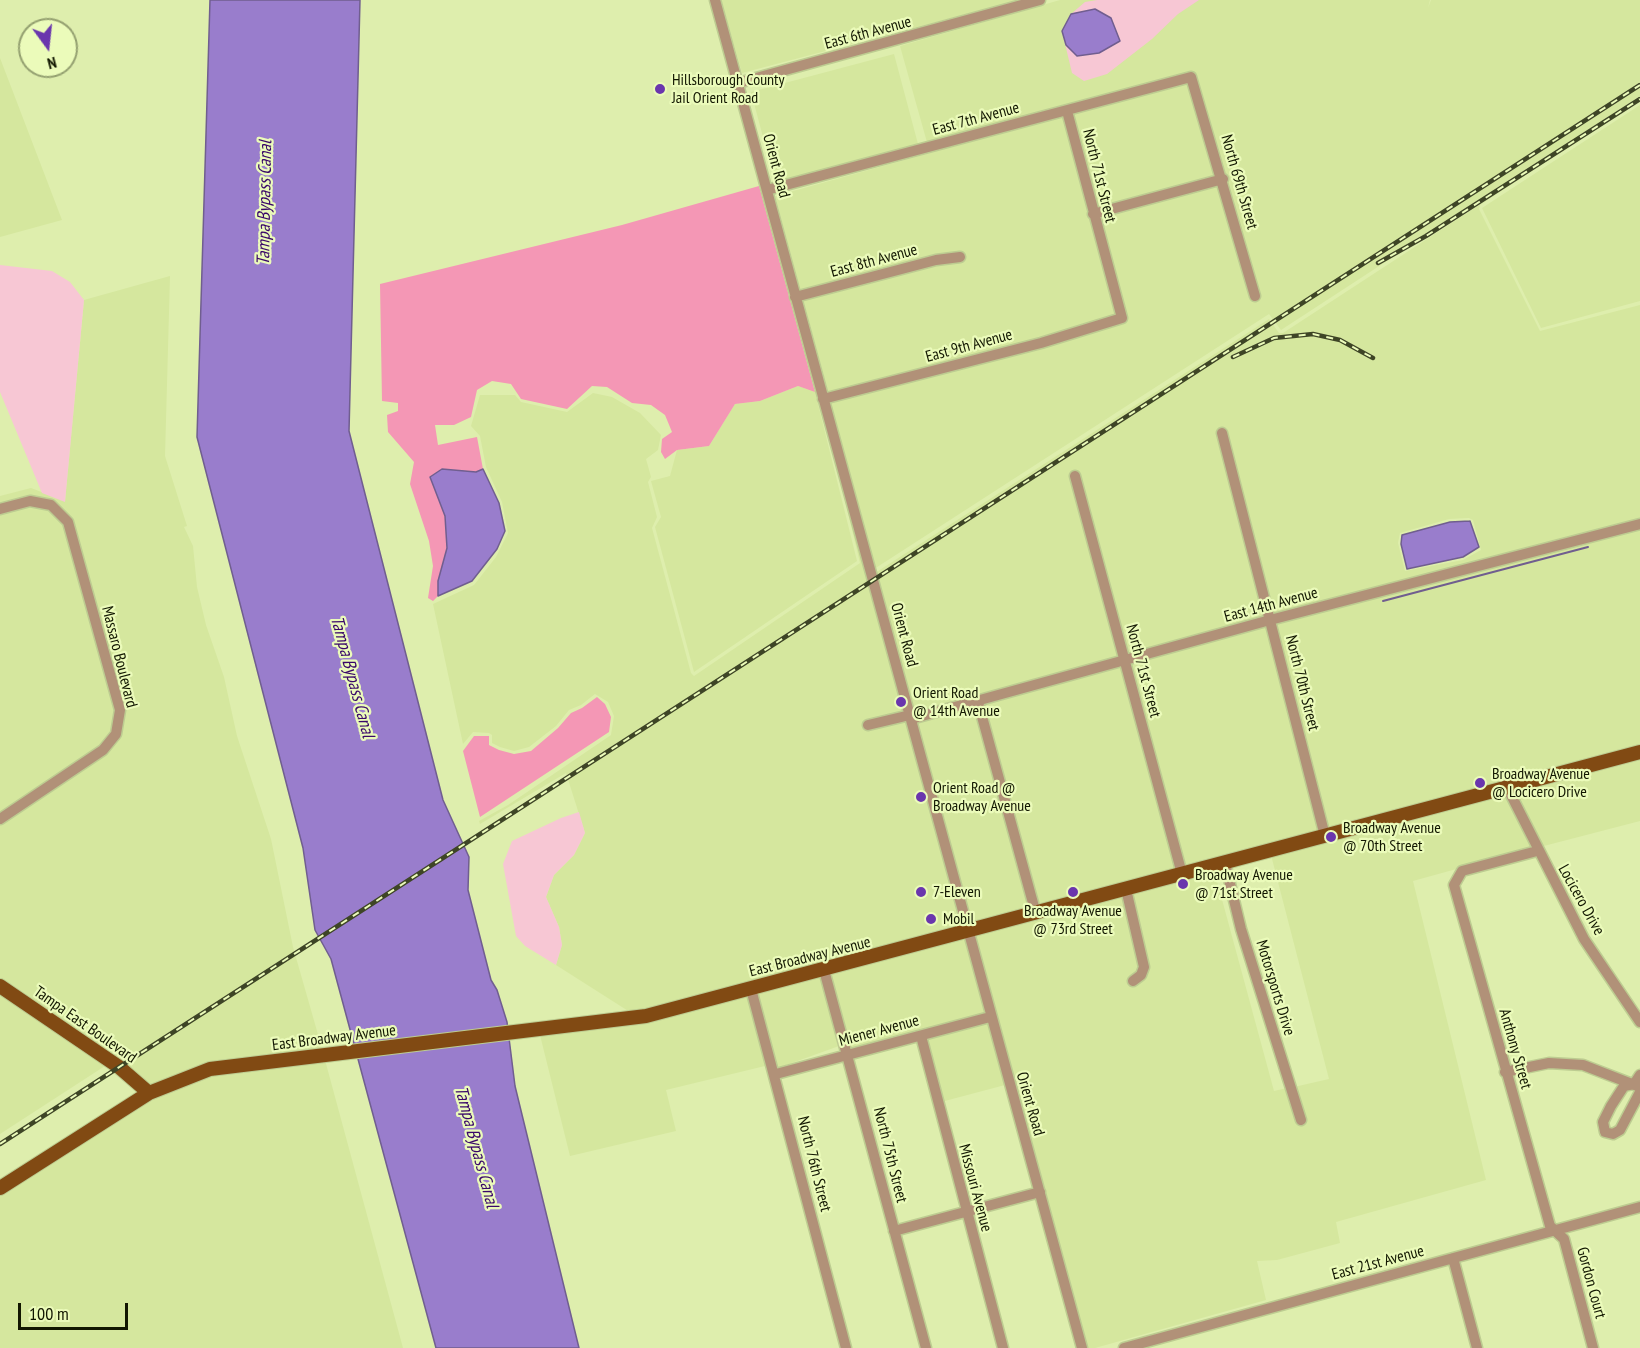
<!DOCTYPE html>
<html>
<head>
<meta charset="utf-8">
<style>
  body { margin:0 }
  #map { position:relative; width:1640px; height:1348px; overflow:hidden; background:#deeead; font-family:"PT Sans Narrow",sans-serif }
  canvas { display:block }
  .north { position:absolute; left:18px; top:18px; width:60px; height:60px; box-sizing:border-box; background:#ebfbba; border:2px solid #94a070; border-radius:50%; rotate:165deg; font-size:16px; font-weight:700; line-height:24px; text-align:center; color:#121701 }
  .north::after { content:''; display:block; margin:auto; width:21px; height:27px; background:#6a36ad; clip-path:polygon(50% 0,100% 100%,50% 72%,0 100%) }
  .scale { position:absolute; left:18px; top:1303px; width:110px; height:27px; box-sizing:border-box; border:3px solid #121701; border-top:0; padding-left:8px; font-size:18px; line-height:21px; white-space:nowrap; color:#121701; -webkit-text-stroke:4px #ebfbba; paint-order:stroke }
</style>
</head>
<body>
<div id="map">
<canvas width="1640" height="1348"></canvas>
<div class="north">N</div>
<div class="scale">100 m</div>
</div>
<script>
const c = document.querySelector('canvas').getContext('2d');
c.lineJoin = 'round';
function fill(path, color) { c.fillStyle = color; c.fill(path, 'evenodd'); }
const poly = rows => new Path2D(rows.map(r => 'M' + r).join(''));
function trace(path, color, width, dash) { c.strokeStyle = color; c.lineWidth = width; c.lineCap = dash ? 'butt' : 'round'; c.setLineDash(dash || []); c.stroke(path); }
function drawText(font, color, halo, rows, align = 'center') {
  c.font = font + ' "PT Sans Narrow",sans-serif'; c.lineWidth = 4.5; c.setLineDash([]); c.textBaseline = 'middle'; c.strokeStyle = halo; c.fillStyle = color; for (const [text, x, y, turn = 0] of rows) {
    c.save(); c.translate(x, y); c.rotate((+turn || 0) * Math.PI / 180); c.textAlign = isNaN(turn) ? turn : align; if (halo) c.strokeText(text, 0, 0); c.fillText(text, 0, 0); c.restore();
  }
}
const built = poly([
  [721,0,1020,0,742,73],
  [1060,0,1430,0,1428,8,1431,0,1640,0,1640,96,1281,330,1269,314,871,571,829,395,775,196,930,153,900,46],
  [894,54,918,144,775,182,751,92],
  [0,58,62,220,0,237],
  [1640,100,1480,205,1479,209,1540,331,1640,305,1640,520,1273,615,1224,428,1217,430,1266,617,1127,654,1078,471,1071,473,1120,657,914,714,875,573,1269,319,1279,333,1283,333],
  [1469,518,1473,520,1481,550,1463,560,1405,571,1398,543,1400,533,1449,519],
  [1640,105,1640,301,1541,328,1482,208],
  [170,276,165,456,187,526,184,527,193,546,197,587,206,625,224,677,237,736,271,839,293,947,323,1052,151,1087,0,981,0,824,105,753,124,711,72,521,54,502,0,504,0,496,31,488,65,501,84,300],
  [798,386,815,392,857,561,694,672,655,527,661,517,651,481,670,476,677,450,709,446,735,404,760,401],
  [593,393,612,397,640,413,661,435,658,450,646,459,651,477,648,482,657,517,652,528,691,673,694,676,860,563,838,471,905,711,863,722,865,729,907,720,962,929,633,1014,556,965,562,945,559,927,546,897,554,875,574,855,585,833,566,773,480,824,479,821,508,805,611,735,614,716,608,702,595,694,581,705,569,710,556,726,529,747,514,751,500,747,492,743,492,735,489,733,473,732,463,744,433,604,474,585,496,557,508,533,502,502,486,467,480,436,471,426,480,395,515,395,521,402,567,412],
  [30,505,50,509,65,524,116,710,112,732,101,747,0,814,0,513],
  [1640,528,1640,748,1508,780,1328,831,1275,623],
  [1268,625,1321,833,1184,869,1129,663],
  [1122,665,1177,871,1039,909,983,705],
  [975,707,1031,911,970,927,916,722],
  [1640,756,1640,821,1540,847,1512,788],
  [1504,790,1532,848,1413,881,1486,1180,1336,1222,1340,1243,1277,1260,1257,1261,1266,1300,1095,1348,1086,1348,972,935,1124,894,1139,959,1138,973,1128,979,1133,986,1143,979,1131,892,1214,870,1274,1091,1287,1088,1299,1125,1306,1123,1294,1087,1329,1079,1271,855],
  [965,937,985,1014,851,1050,829,974],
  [822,976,839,1046,778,1068,756,992],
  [0,990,108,1064,0,1134],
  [749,994,769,1065,666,1090,676,1131,570,1156,540,1035],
  [988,1022,1005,1085,941,1102,926,1039],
  [325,1060,403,1348,0,1348,0,1193,149,1098,211,1074]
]);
const green = poly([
  [1097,0,1199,0,1178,14,1152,39,1107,74,1084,81,1072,73,1062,31,1071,14,1085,2],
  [0,265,52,271,70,282,84,300,65,502,42,493,0,392],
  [579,812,585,833,574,855,554,875,546,897,559,927,562,945,556,965,525,946,516,936,503,864,512,841,561,818]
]);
const forest = poly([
  [759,186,815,392,798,386,760,401,735,404,709,446,677,450,665,459,661,452,662,439,672,432,665,415,651,405,632,403,607,387,592,386,567,409,521,399,511,384,492,381,477,390,471,417,454,425,435,425,438,445,477,437,483,469,476,472,442,469,430,477,445,516,447,548,438,581,438,596,433,601,428,598,433,566,429,541,410,484,414,462,388,432,387,415,398,411,398,403,382,401,380,284,622,225],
  [597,697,605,704,611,717,609,732,480,817,463,751,474,736,489,736,489,745,499,750,514,754,531,751,558,728,571,713,582,708]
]);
const water = poly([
  [210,0,360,0,349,431,443,800,469,857,468,890,491,980,497,990,507,1022,515,1086,579,1348,436,1348,331,959,315,930,303,848,197,437,210,0],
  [1095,9,1111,18,1120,41,1099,53,1077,56,1066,45,1062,31,1071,14,1095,9],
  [442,469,476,472,483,469,499,503,505,531,497,549,472,581,438,596,438,581,447,548,445,516,430,477,442,469],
  [1470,521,1479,547,1463,557,1407,569,1401,544,1402,535,1450,522,1470,521]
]);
const stream = poly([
  [1383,601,1588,547]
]);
const minor = poly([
  [715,0,1082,1348],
  [738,83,1040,0],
  [767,190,1191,77,1255,296],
  [1093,214,1223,179],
  [795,297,936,260,960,257],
  [823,399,1041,343,1122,318,1067,111],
  [1222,433,1325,836],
  [1075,476,1182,874],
  [0,509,30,501,51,505,68,522,120,710,116,734,103,750,0,819],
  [978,702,1036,914],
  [911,719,1270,620,1640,524],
  [868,725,910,715],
  [1506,785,1584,939,1640,1022],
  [1537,851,1462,871,1454,885,1550,1226,1564,1239,1593,1348],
  [1225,863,1241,929,1301,1120],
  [1126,889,1144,967,1141,975,1133,981],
  [824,970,926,1348],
  [751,989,846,1348],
  [921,1036,1003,1348],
  [1505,1072,1549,1063,1583,1065,1640,1087],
  [776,1074,990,1017],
  [1640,1075,1634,1084,1624,1086,1611,1106,1603,1122,1605,1132,1613,1134,1620,1130,1640,1092],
  [894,1231,1040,1192],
  [1453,1258,1477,1348],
  [1124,1348,1640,1207]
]);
const major = poly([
  [0,986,119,1067,149,1093],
  [0,1188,149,1093,210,1069,646,1016,1640,752]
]);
const rail = poly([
  [1378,263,1426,236,1640,99],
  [1233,357,1274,338,1313,334,1340,340,1373,358],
  [0,1144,1640,85]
]);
const markers = [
  [660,89,6,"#6a36ad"],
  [901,702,6,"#6a36ad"],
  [1480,783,6,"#6a36ad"],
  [921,797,6,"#6a36ad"],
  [1331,837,6,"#6a36ad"],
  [1183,884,6,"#6a36ad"],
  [921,892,6,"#6a36ad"],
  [1073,892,6,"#6a36ad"],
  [931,919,6,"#6a36ad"]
];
const streetNames = [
  ["East 6th Avenue",868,33,-15],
  ["East 7th Avenue",976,119,-15],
  ["Orient Road",776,166,75],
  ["North 71st Street",1099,176,76],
  ["North 69th Street",1239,182,74],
  ["East 8th Avenue",874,261,-15],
  ["East 9th Avenue",969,346,-15],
  ["East 14th Avenue",1271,605,-15],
  ["Orient Road",904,635,75],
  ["Massaro Boulevard",119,657,76],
  ["North 71st Street",1143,671,75],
  ["North 70th Street",1302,683,76],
  ["Locicero Drive",1581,900,61],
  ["East Broadway Avenue",810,957,-14],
  ["Motorsports Drive",1275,988,73],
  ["Tampa East Boulevard",85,1025,35],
  ["Miener Avenue",879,1031,-15],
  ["East Broadway Avenue",334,1038,-7],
  ["Anthony Street",1515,1049,74],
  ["Orient Road",1030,1104,74],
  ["North 75th Street",890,1155,76],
  ["North 76th Street",814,1164,76],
  ["Missouri Avenue",975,1188,75],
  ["East 21st Avenue",1378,1263,-15],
  ["Gordon Court",1591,1283,75]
];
const poiNames = [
  ["Hillsborough County",672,80],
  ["Jail Orient Road",672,98],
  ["Orient Road",913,693],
  ["@ 14th Avenue",913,711],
  ["Broadway Avenue",1492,774],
  ["@ Locicero Drive",1492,792],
  ["Orient Road @",933,788],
  ["Broadway Avenue",933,806],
  ["Broadway Avenue",1343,828],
  ["@ 70th Street",1343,846],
  ["Broadway Avenue",1195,875],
  ["@ 71st Street",1195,893],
  ["7-Eleven",933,892],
  ["Broadway Avenue",1073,911,"center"],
  ["@ 73rd Street",1073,929,"center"],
  ["Mobil",943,919]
];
const waterNames = [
  ["Tampa Bypass Canal",265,203,-89],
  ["Tampa Bypass Canal",352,677,75],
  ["Tampa Bypass Canal",476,1147,75]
];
fill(built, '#d5e79e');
fill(green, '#f7c7d4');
fill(forest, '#f497b5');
fill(water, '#997dcc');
trace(water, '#705e8f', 1.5);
trace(stream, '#705e8f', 2);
trace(minor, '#bdcc91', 13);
trace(major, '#bdcc91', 16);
trace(minor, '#b19178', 10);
trace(major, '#814a13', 14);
trace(rail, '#3e4526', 4.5);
trace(rail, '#ebfbba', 2, [7]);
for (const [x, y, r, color] of markers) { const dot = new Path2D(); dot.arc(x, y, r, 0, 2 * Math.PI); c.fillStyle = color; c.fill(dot); trace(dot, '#ebfbba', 2); }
drawText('16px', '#121701', '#ebfbba', streetNames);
drawText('16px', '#121701', '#ebfbba', poiNames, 'left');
drawText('italic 18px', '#390769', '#ebfbba', waterNames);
</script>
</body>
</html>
